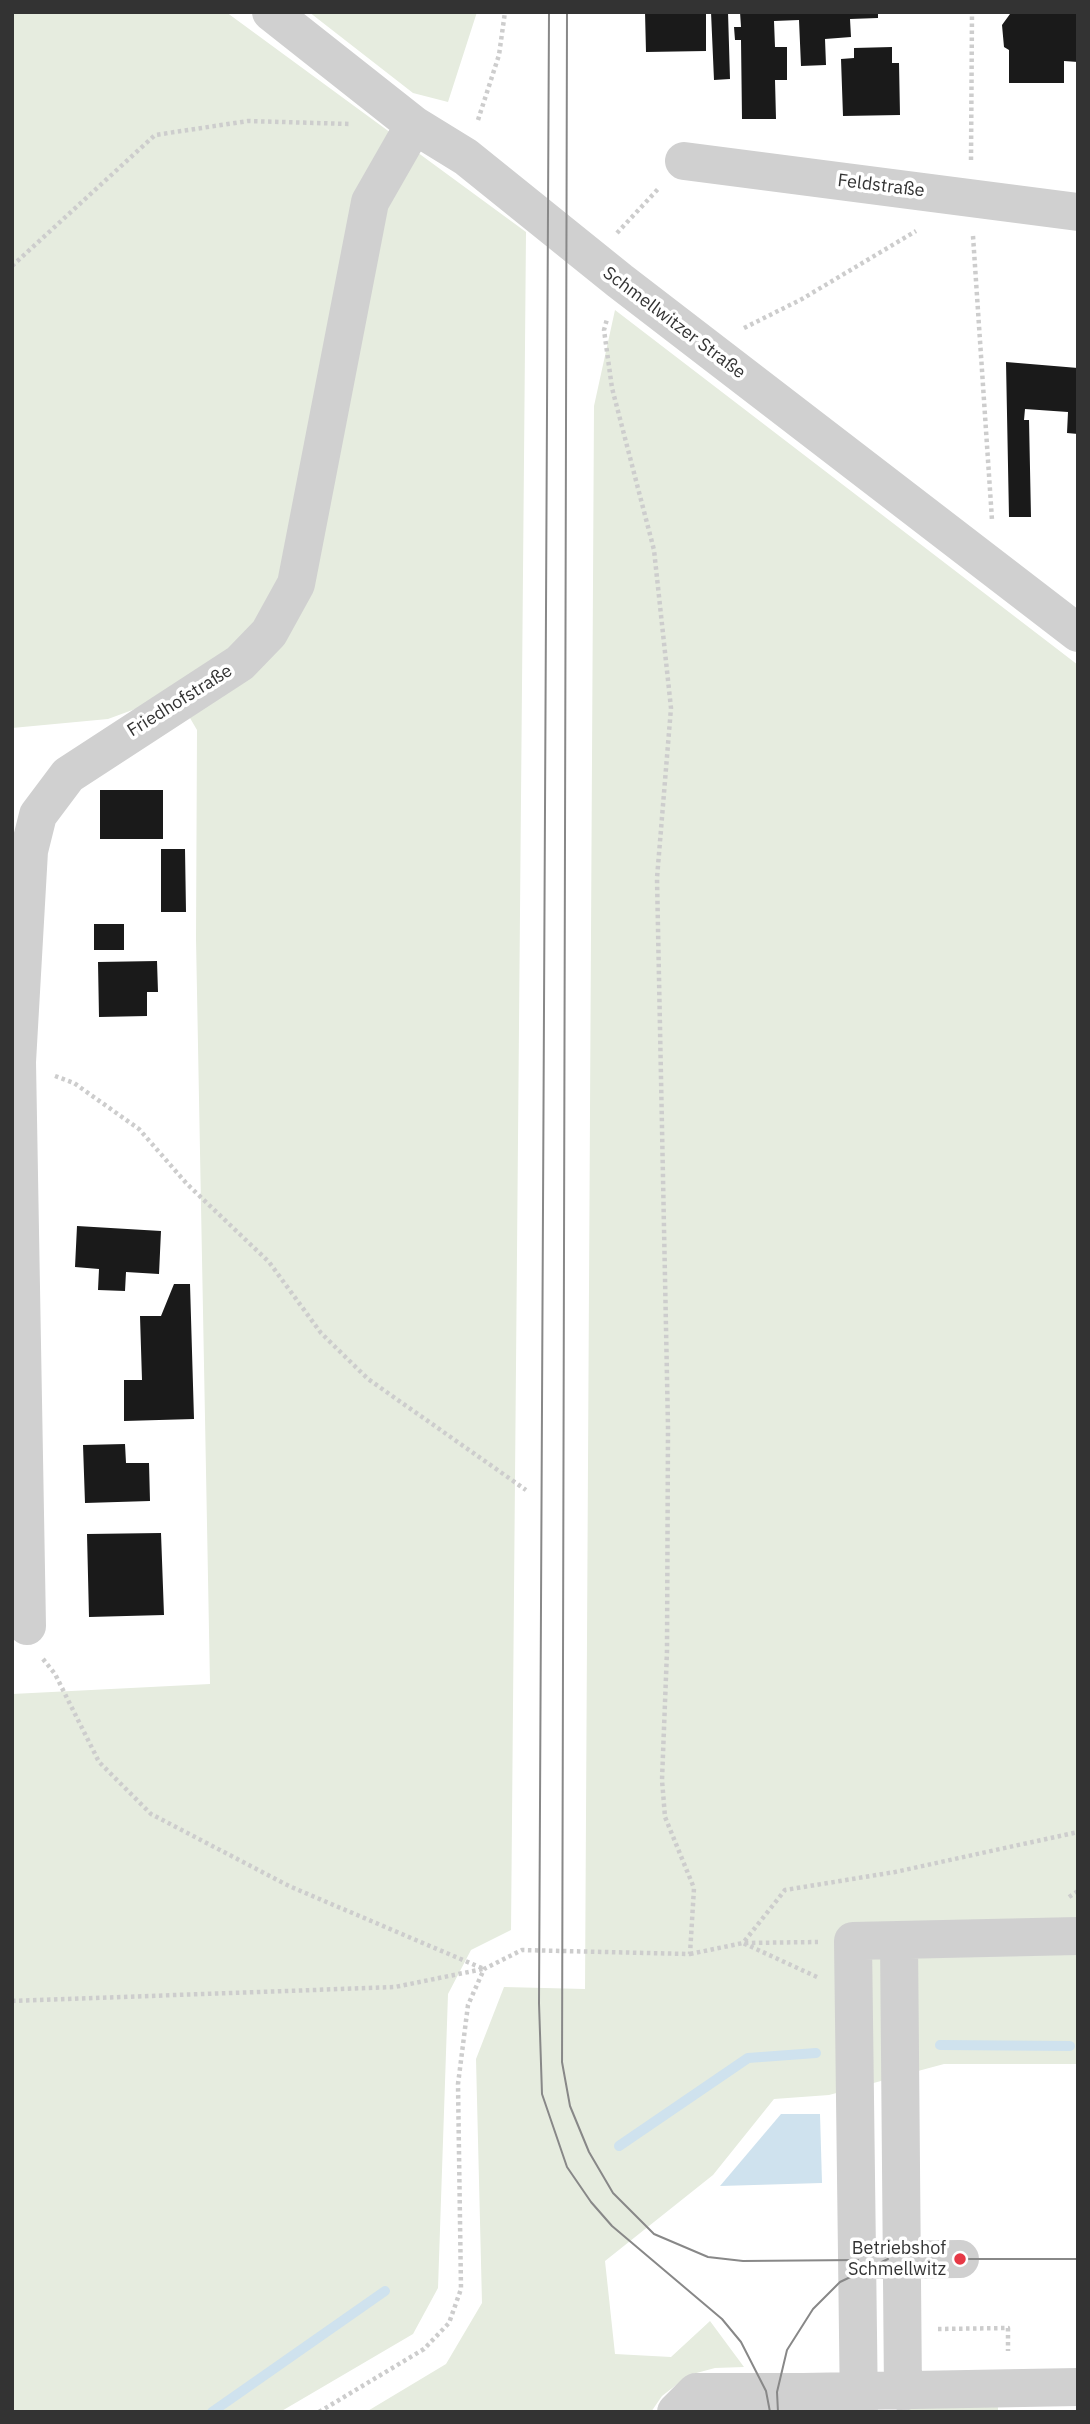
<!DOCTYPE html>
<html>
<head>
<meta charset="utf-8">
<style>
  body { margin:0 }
  #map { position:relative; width:1090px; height:2424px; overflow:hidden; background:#fff; font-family:"IBM Plex Sans",sans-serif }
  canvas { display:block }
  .frame { position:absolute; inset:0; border:14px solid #333; pointer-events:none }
</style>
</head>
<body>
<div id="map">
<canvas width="1090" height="2424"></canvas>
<div class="frame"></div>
</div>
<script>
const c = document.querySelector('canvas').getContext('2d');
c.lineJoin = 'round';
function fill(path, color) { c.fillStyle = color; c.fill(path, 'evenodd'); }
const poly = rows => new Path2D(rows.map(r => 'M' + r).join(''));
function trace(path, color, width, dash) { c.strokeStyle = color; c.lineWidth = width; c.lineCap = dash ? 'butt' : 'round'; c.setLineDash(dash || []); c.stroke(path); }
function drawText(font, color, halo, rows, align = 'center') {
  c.font = font + ' "IBM Plex Sans",sans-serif'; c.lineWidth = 7; c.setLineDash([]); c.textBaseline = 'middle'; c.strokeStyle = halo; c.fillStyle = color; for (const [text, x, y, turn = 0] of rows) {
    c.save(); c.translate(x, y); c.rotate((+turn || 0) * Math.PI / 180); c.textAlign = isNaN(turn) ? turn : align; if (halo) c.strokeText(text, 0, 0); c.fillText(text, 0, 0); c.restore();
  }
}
const green = poly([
  [12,12,226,12,526,232,511,1930,471,1950,448,1994,438,2288,413,2334,280,2412,12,2412,12,1694,210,1684,196,939,197,730,176,694,108,719,12,728],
  [309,12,477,12,448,102,413,93],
  [615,310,1078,665,1078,2064,944,2064,829,2095,774,2099,713,2175,605,2261,615,2354,671,2357,710,2321,744,2367,715,2368,689,2375,662,2396,651,2412,366,2412,446,2364,482,2303,476,2059,504,1987,585,1989,594,406],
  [998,2403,998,2412,904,2412,917,2404]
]);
const water = poly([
  [781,2114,820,2114,822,2183,720,2186]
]);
const stream = poly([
  [940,2045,1070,2046],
  [619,2146,748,2058,816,2053],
  [212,2412,385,2291]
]);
const building = poly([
  [645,12,706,12,706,51,646,52],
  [711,12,728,12,730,79,714,80],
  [740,12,878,12,878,18,850,19,851,37,825,39,826,65,801,66,799,20,774,21,775,47,787,47,787,80,775,80,776,119,742,119,741,40,735,40,734,27,741,27],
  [1078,12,1078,62,1064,61,1064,83,1009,83,1009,50,1004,47,1002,25,1010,14],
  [892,47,892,63,899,63,900,115,843,116,841,59,854,58,854,48],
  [1006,362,1078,368,1078,434,1067,433,1068,412,1025,409,1024,420,1029,420,1031,517,1009,517],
  [100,790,163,790,163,839,100,839],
  [161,849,185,849,186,912,161,912],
  [94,924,124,924,124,950,94,950],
  [157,961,158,992,147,992,147,1016,99,1017,98,962],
  [77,1226,161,1231,159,1274,126,1272,125,1291,98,1290,99,1269,75,1267],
  [174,1284,190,1284,194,1419,124,1421,124,1380,142,1380,140,1316,161,1316],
  [125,1444,126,1463,149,1463,150,1501,85,1503,83,1445],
  [161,1533,164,1615,89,1617,87,1534]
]);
const path = poly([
  [478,120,499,55,505,12],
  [971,160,972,12],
  [617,233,659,188],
  [973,236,992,520],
  [12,266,155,135,248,121,350,124],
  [744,328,802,299,916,231],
  [55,1076,74,1083,139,1129,187,1184,269,1262,321,1333,368,1379,526,1490],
  [43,1659,55,1674,99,1762,151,1814,289,1886,484,1969],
  [1069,1897,1078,1891],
  [690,1954,743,1943,818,1942],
  [817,1977,743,1943,785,1890,895,1872,1078,1832],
  [12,2001,395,1987,483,1969],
  [938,2329,1008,2328,1008,2351],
  [319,2412,424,2349,449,2323,461,2289,458,2084,468,2005,484,1969,522,1950,690,1954,694,1888,665,1817,662,1780,667,1651,668,1427,657,878,671,708,654,550,612,388,604,330,607,319]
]);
const minor = poly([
  [271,12,414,125,466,157,620,281,1078,633],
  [684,161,1078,212],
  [17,1062,27,1626],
  [12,1063,17,1062,29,851,38,815,68,775,240,663,269,633,296,584,370,202,414,125],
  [899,1940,903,2392],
  [874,2260,960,2259],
  [676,2412,696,2392,803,2392],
  [803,2412,803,2392,1078,2387],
  [859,2412,853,1941,1078,1936]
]);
const tram = poly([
  [549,12,539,2003,542,2094,567,2167,591,2202,612,2226,722,2319,741,2342,766,2391,770,2412],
  [567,12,562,2062,570,2106,589,2152,613,2193,654,2234,708,2257,743,2261,858,2260],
  [960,2259,1078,2259],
  [778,2412,777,2392,787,2350,813,2309,840,2282,888,2259]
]);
const markers = [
  [960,2259,7,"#e63946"]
];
const streetNames = [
  ["Feldstraße",881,186,7],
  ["Schmellwitzer Straße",674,323,37],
  ["Friedhofstraße",180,701,-32]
];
const poiNames = [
  ["Betriebshof",946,2249],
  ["Schmellwitz",946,2270]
];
fill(green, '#e6ecdf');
fill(water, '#cfe2ee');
trace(stream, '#cfe2ee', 10);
fill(building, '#1a1a1a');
trace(path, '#cdcdcd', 4.5, [3.5, 3.5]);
trace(minor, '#d0d0d0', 38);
trace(tram, '#888', 2);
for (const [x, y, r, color] of markers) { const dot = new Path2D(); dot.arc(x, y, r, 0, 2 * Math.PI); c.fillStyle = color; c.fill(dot); trace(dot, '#fff', 2.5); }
drawText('18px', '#333', '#fff', streetNames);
drawText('18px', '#333', '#fff', poiNames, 'right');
</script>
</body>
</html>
